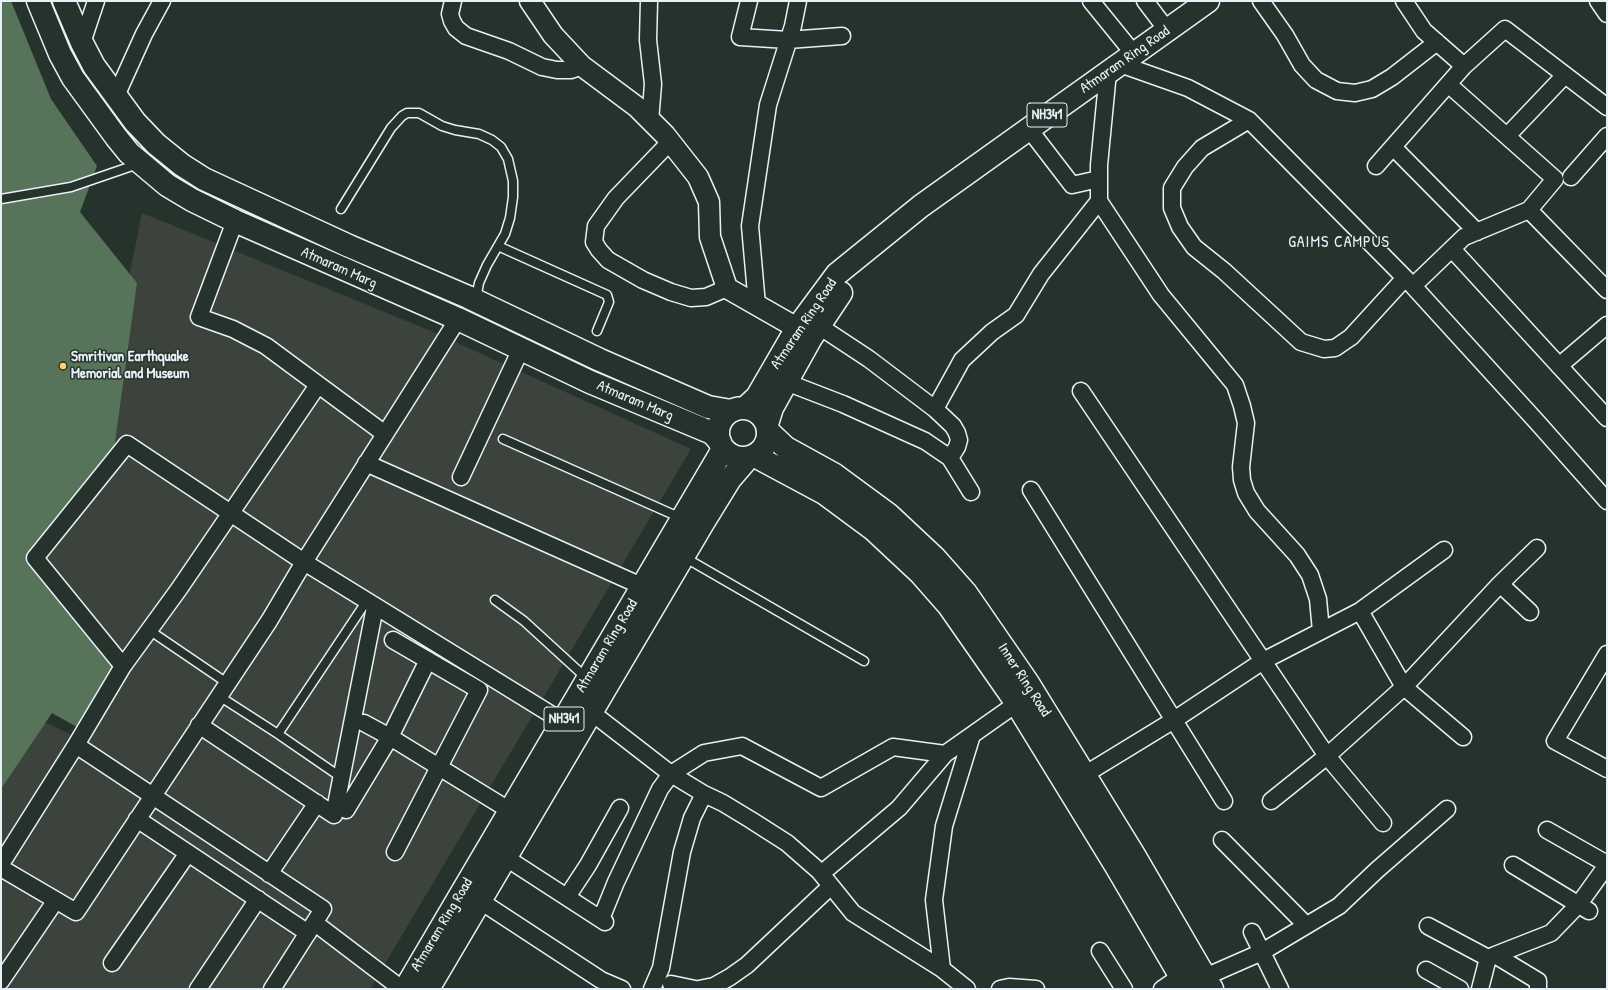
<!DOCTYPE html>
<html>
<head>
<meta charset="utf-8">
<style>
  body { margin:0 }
  #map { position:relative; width:1608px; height:990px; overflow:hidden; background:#26332d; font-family:"Patrick Hand",sans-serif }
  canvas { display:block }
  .frame { position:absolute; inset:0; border:2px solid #e8f1f8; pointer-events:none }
</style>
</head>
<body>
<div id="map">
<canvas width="1608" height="990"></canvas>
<div class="frame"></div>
</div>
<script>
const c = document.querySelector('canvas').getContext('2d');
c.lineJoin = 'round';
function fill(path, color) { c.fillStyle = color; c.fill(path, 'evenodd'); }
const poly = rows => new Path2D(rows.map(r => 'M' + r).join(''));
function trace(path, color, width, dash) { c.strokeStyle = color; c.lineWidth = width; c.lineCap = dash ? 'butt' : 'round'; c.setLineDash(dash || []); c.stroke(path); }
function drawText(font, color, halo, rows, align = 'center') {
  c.font = font + ' "Patrick Hand",sans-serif'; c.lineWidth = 3; c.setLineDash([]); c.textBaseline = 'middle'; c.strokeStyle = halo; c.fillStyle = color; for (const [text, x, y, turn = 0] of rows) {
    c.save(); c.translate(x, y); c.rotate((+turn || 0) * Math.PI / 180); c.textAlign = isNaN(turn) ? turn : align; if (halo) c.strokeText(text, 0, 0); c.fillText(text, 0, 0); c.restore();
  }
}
const built = poly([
  [142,213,431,331,691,449,370,989,1,989,1,782,42,721,72,735,116,667,38,559,107,452,130,273]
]);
const green = poly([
  [1,1,11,1,51,99,97,166,80,212,137,283,114,449,46,558,123,666,82,730,52,713,1,789]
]);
const service = poly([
  [1,199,71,187,138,164],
  [341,209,391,128,402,116,407,113,419,113,442,126,455,130,479,134,492,140,501,147,508,159,513,181,513,197,510,218,505,234,487,265,479,283,476,299],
  [498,246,607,295,609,302,597,331],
  [503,439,681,518],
  [684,557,864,661],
  [495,600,524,621,583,675],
  [149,630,227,683],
  [219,696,278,734,342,778],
  [278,734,366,602]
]);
const minor = poly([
  [453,1,450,14,452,21,456,28,466,36,509,51,542,67,557,70,571,70,582,66],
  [649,1,648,40,653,84,650,121],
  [749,1,740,37,788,40,842,36],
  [1091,1,1134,54],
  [1145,1,1167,30],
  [1261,1,1285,35,1302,65,1316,80,1337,91,1355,93,1372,89,1392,77,1437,42],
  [1404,1,1424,31,1464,66],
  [1598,1,1607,14],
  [82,43,96,1],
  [1120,64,1188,88,1249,120,1413,286,1537,422,1607,501],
  [1108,72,1099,165,1099,201,1161,295,1235,385,1242,406,1246,423,1241,467,1242,480,1246,493,1257,511,1297,555,1310,575,1318,599,1321,631],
  [116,96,144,34,162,1],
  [1249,120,1202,148,1185,167,1172,188,1172,208,1180,227,1194,247,1224,271,1301,342,1324,349,1335,348,1351,337,1405,278],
  [1029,129,1072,185,1099,179],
  [1507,136,1565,75],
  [670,142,616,198,596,226,594,242,599,250,608,260,643,280,671,292,691,298,706,297,727,288],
  [1393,147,1477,232],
  [1376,166,1464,66,1505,29,1607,107],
  [1571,177,1607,136],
  [1529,210,1607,290],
  [235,221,199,317,233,329,266,346,385,434],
  [1452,249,1607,418],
  [1413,286,1464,237,1529,210,1555,179,1448,84],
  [757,305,750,226,768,105,793,26,798,1],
  [819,326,869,359,935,409],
  [1559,366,1607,325],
  [786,382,843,404,925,441,950,458,971,492],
  [1081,391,1327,756,1383,823],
  [950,458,957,447,959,440,957,433,953,426,935,409,962,360,992,332,1016,315,1041,274,1099,201],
  [366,463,637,584],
  [461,477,521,349],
  [1031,490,1224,801],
  [1500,584,1530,612],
  [1360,611,1404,687,1463,737],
  [393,640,479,690,395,852],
  [1607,654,1555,741,1607,769],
  [123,666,35,558,127,444,304,562,557,718],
  [600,719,671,774,704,794,723,803,751,820,787,843,819,871,853,913,942,969,967,989],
  [364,723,390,737,504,807],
  [199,725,334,815,375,607],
  [76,745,323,909,272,989],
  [1084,775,1174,720,1263,661,1360,611,1444,550],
  [1271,801,1327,756,1404,687,1500,584,1537,548],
  [346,810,390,737,428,660],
  [137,819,308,933],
  [1547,830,1607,864],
  [1222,840,1306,925],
  [514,863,605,922],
  [1,864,76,745,123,666,179,589,318,385],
  [1513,865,1589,911],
  [1,868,76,912,269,621,304,562,458,319],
  [828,868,899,808,945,754],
  [269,874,317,803],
  [567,897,588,865,620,808],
  [488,906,601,980,622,989],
  [601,919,616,882,660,789,671,774,704,753,742,746,821,788,893,747,945,754,1016,704],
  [315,923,398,986],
  [1428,926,1488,958,1495,955,1538,981,1538,989],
  [1252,932,1280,989],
  [1100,951,1124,989],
  [1495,955,1551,933,1579,904,1607,865],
  [112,963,188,853],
  [942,969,934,900,944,826,972,735],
  [1426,970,1460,989],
  [1205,977,1262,952,1339,906,1377,870,1447,809],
  [1,981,56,900],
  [671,984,695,989],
  [198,989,258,899],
  [652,989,661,968,682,852,692,818,704,794],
  [699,989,714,986,730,977,747,965,831,886],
  [1000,989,1009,987,1036,989],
  [1162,989,1181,976],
  [1480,989,1488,958]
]);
const tertiary = poly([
  [530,1,553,35,582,66,637,107,665,135,698,177,709,202,710,237,727,288,790,324]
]);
const secondary = poly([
  [38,1,60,54,73,78,116,137,129,153,167,185,192,200,235,221,458,319,590,382,712,433,720,442],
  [64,1,82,43,94,66,135,122,156,144,182,165,204,179,349,246,468,297,600,360,708,407,731,411],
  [768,431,786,448,835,475,888,514,935,558,966,593,1028,683,1134,855,1212,989],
  [755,456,824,493,874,530,920,573,949,606,1011,695,1116,866,1188,989]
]);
const trunk = poly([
  [745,408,757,397,797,328,837,274,921,206,1208,1],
  '718 433a25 25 0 1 1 50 0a25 25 0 1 1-50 0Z',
  [767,424,772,408,811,338,841,293],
  [405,989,719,456,723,448],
  [428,989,703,523,730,479,748,458]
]);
const markers = [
  [63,366,4,"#ffd166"]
];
const shields = [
  [1047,115,40],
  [564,719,40]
];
const shieldNames = [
  ["NH341",1047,115],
  ["NH341",564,719]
];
const streetNames = [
  ["Atmaram Ring Road",1125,60,-35],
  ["Atmaram Marg",339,268,24],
  ["Atmaram Ring Road",804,324,-56],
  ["Atmaram Marg",635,401,23],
  ["Atmaram Ring Road",607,646,-59],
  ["Inner Ring Road",1024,680,57],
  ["Atmaram Ring Road",442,925,-59]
];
const poiNames = [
  ["Smritivan Earthquake",71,357],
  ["Memorial and Museum",71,374]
];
const neighbourhoodNames = [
  ["GAIMS CAMPUS",1339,243]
];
fill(built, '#3c433d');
fill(green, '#57735a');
trace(service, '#e8f1f8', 11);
trace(minor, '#e8f1f8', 19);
trace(tertiary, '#e8f1f8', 23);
trace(secondary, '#e8f1f8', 25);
trace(trunk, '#e8f1f8', 25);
trace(service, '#26332d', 8);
trace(minor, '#26332d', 16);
trace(tertiary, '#26332d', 20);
trace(secondary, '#26332d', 22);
trace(trunk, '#26332d', 22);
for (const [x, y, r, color] of markers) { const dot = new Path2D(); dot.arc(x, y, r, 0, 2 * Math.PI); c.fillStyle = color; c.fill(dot); trace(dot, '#26332d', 1.5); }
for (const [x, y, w] of shields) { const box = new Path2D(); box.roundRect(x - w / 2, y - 12, w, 24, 3); c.fillStyle = '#26332d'; c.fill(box); trace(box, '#e8f1f8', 1); }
drawText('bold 14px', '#e8f1f8', null, shieldNames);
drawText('15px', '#e8f1f8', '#26332d', streetNames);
drawText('bold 15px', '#e8f1f8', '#26332d', poiNames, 'left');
c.letterSpacing = '1px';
drawText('16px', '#e8f1f8', '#26332d', neighbourhoodNames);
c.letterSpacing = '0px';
</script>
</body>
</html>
